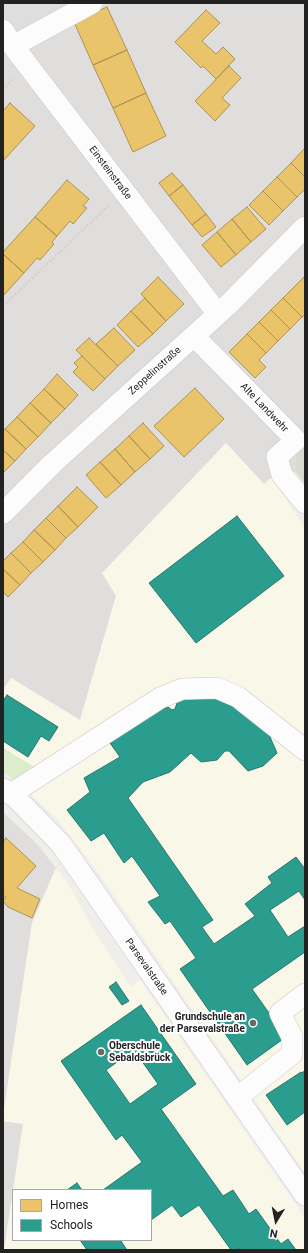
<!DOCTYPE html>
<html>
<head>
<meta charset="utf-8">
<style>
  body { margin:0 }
  #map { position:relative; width:308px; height:1253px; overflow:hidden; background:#f0eeeb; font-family:Roboto,sans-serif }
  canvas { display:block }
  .frame { position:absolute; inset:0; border:4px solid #222; pointer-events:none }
  .legend { position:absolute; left:12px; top:1189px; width:140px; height:52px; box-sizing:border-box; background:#fff; border:1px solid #a7a7a7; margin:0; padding:5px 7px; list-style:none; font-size:12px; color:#222 }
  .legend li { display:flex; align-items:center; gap:8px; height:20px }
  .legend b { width:20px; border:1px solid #a7a7a7 }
  .north { position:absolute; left:256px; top:1201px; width:40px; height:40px; -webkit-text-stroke:3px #fff; paint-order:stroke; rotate:190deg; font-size:11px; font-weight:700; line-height:16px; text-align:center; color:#222 }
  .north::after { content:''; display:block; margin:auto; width:14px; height:18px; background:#222; clip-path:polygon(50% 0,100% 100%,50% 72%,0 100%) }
</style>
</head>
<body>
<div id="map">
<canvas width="308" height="1253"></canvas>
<div class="frame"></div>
<ul class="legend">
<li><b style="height:11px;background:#e9c46a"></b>Homes</li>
<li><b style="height:11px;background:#2a9d8f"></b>Schools</li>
</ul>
<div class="north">N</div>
</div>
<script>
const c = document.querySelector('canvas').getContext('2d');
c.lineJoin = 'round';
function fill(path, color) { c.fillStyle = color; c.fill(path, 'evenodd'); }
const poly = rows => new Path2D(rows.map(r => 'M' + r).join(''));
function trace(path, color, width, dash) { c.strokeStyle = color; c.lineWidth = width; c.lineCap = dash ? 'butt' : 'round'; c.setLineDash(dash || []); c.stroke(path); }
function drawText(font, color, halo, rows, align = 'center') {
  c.font = font + ' Roboto,sans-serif'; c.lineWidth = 4; c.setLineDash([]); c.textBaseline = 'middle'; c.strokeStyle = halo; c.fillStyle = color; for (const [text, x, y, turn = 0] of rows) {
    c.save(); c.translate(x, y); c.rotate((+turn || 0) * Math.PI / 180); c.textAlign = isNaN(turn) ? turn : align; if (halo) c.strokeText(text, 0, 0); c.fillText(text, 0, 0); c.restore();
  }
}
const residential = poly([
  [3,3,305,3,305,484,296,472,271,478,264,484,225,443,116,596,80,720,11,678,3,690],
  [3,812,36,843,56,868,32,923,3,1116],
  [3,1121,23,1124,4,1250,3,1250]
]);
const education = poly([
  [226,443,264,484,271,478,305,528,305,1173,99,874,60,822,30,793,35,768,3,748,3,690,11,678,80,720,116,596,102,573],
  [56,868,68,883,91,926,131,987,140,980,305,1218,305,1250,4,1250,23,1124,3,1121,3,1116,32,923],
  [13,1190,151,1190,151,1240,13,1240]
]);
const construction = poly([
  [305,430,305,484,296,472,296,440]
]);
const grass = poly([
  [3,748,36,768,16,781,3,772]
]);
const homes = poly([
  [107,7,127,50,93,65,74,22,107,7],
  [206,10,220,23,202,41,216,54,223,47,235,59,216,79,203,66,201,68,175,42,206,10],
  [127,50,146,93,113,108,93,65,127,50],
  [229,66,241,78,222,98,230,105,215,121,195,101,229,66],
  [146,93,166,136,133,152,113,108,146,93],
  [10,103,35,126,3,161,3,111,10,103],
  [305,148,305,177,291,163,305,148],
  [291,163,305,177,305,189,297,197,277,177,291,163],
  [172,173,183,185,169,196,159,183,172,173],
  [277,177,297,197,283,211,263,191,277,177],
  [67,180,89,199,83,206,87,208,73,224,70,221,57,236,35,217,67,180],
  [183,185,206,214,192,225,169,196,183,185],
  [263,191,283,211,269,225,249,205,263,191],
  [247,207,266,229,251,242,232,219,247,207],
  [206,214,216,227,202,237,192,225,206,214],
  [35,217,57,236,52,242,54,244,40,260,37,258,24,273,3,254,3,252,35,217],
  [232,219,251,242,236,255,217,232,232,219],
  [217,232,236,255,221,267,202,245,217,232],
  [3,254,24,273,4,295,3,294,3,254],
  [158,277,184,304,166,321,141,294,158,277],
  [304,277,305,278,305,315,302,317,283,298,304,277],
  [145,298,166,321,153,334,131,311,145,298],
  [283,298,302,317,290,329,271,310,283,298],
  [271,310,290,329,278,341,259,322,271,310],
  [131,311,153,334,138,347,117,325,131,311],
  [259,322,278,341,266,353,247,334,259,322],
  [114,328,135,350,118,366,96,344,114,328],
  [247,334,266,353,259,360,266,367,255,378,229,352,247,334],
  [89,338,118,366,105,379,76,350,89,338],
  [82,356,105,379,93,391,73,372,78,367,74,363,82,356],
  [57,374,78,395,65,409,44,389,57,374],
  [195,388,224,419,184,457,154,426,195,388],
  [44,389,65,409,51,423,30,403,44,389],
  [30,403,51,423,38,437,17,417,30,403],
  [17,417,38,437,26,449,5,429,17,417],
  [143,423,164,446,150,459,129,436,143,423],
  [5,429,26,449,15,461,3,450,3,431,5,429],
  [129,436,150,459,135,472,115,449,129,436],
  [115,449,135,472,121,485,100,462,115,449],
  [3,450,15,461,3,473,3,450],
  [100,462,121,485,106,498,86,475,100,462],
  [77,487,98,507,78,527,58,506,77,487],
  [58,506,78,527,66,538,46,518,58,506],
  [46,518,66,538,55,550,34,530,46,518],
  [34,530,55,550,43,562,23,542,34,530],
  [23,542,43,562,31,573,11,553,23,542],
  [11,553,31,573,20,585,3,569,3,561,11,553],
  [3,569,20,585,8,597,3,592,3,569],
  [6,838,36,866,17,888,40,899,32,918,8,907,3,901,6,897,3,895,3,842,6,838]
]);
const schools = poly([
  [237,516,284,576,196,643,149,583,237,516],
  [7,695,58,727,49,741,41,736,28,757,3,741,3,701,7,695],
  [225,695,267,730,277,753,263,766,248,771,229,751,225,751,217,760,201,762,191,753,170,772,143,782,128,798,213,920,202,927,214,944,255,916,245,904,272,883,268,877,296,857,305,869,305,900,299,891,270,910,288,937,305,926,305,952,252,989,286,1037,247,1065,180,969,196,958,170,921,165,924,148,902,160,896,132,856,124,863,104,833,91,841,67,810,90,792,84,778,120,757,110,743,149,713,168,707,172,710,175,709,177,703,187,696,225,695],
  [116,982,129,1001,122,1005,109,987,116,982],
  [141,1005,196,1084,161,1109,223,1196,233,1190,249,1214,256,1209,281,1244,288,1239,296,1250,240,1250,239,1248,237,1250,231,1250,199,1205,181,1217,172,1205,151,1220,151,1190,103,1190,142,1162,122,1135,116,1140,61,1061,141,1005],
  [134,1050,158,1084,130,1104,106,1070,134,1050],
  [305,1071,305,1112,287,1125,266,1095,301,1072,301,1073,305,1071],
  [77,1183,82,1190,67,1190,77,1183],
  [80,1240,123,1240,121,1241,127,1250,87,1250,80,1240]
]);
const path = poly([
  [3,90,13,78],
  [3,306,110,204]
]);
const minor = poly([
  [3,30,13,46,218,314],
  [13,46,92,3],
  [194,336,296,440,277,457,282,475,305,503],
  [3,513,52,464,228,305,305,227],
  [3,789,15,797,61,844,305,1195],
  [11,794,160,698,182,689,217,688,238,697,305,750],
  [237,1098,292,1054,292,1037,280,1013,305,994]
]);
const markers = [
  [253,1023,4,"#6a6968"],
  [101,1052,4,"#6a6968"]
];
const streetNames = [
  ["Einsteinstraße",110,173,53],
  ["Zeppelinstraße",155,371,-42],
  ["Alte Landwehr",264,408,46],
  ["Parsevalstraße",146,967,55]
];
const poiNames = [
  ["Grundschule an",245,1017],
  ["der Parsevalstraße",245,1029],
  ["Oberschule",109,1046,"left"],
  ["Sebaldsbrück",109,1058,"left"]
];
fill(residential, '#dfdedc');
fill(education, '#f8f7e8');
fill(construction, '#d9d9cd');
fill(grass, '#ddeccb');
fill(homes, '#e9c46a');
trace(homes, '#ad9354', 1);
fill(schools, '#2a9d8f');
trace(schools, '#28786e', 1);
trace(minor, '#c9c8c7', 22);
trace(path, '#dccecd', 2.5, [2, 2]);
trace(minor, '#fdfcfc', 21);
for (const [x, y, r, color] of markers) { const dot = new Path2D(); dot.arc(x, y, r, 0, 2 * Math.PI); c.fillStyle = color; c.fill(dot); trace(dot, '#fff', 1.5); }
drawText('10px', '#222', '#fff', streetNames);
drawText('bold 10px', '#222', '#fff', poiNames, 'right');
</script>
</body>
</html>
